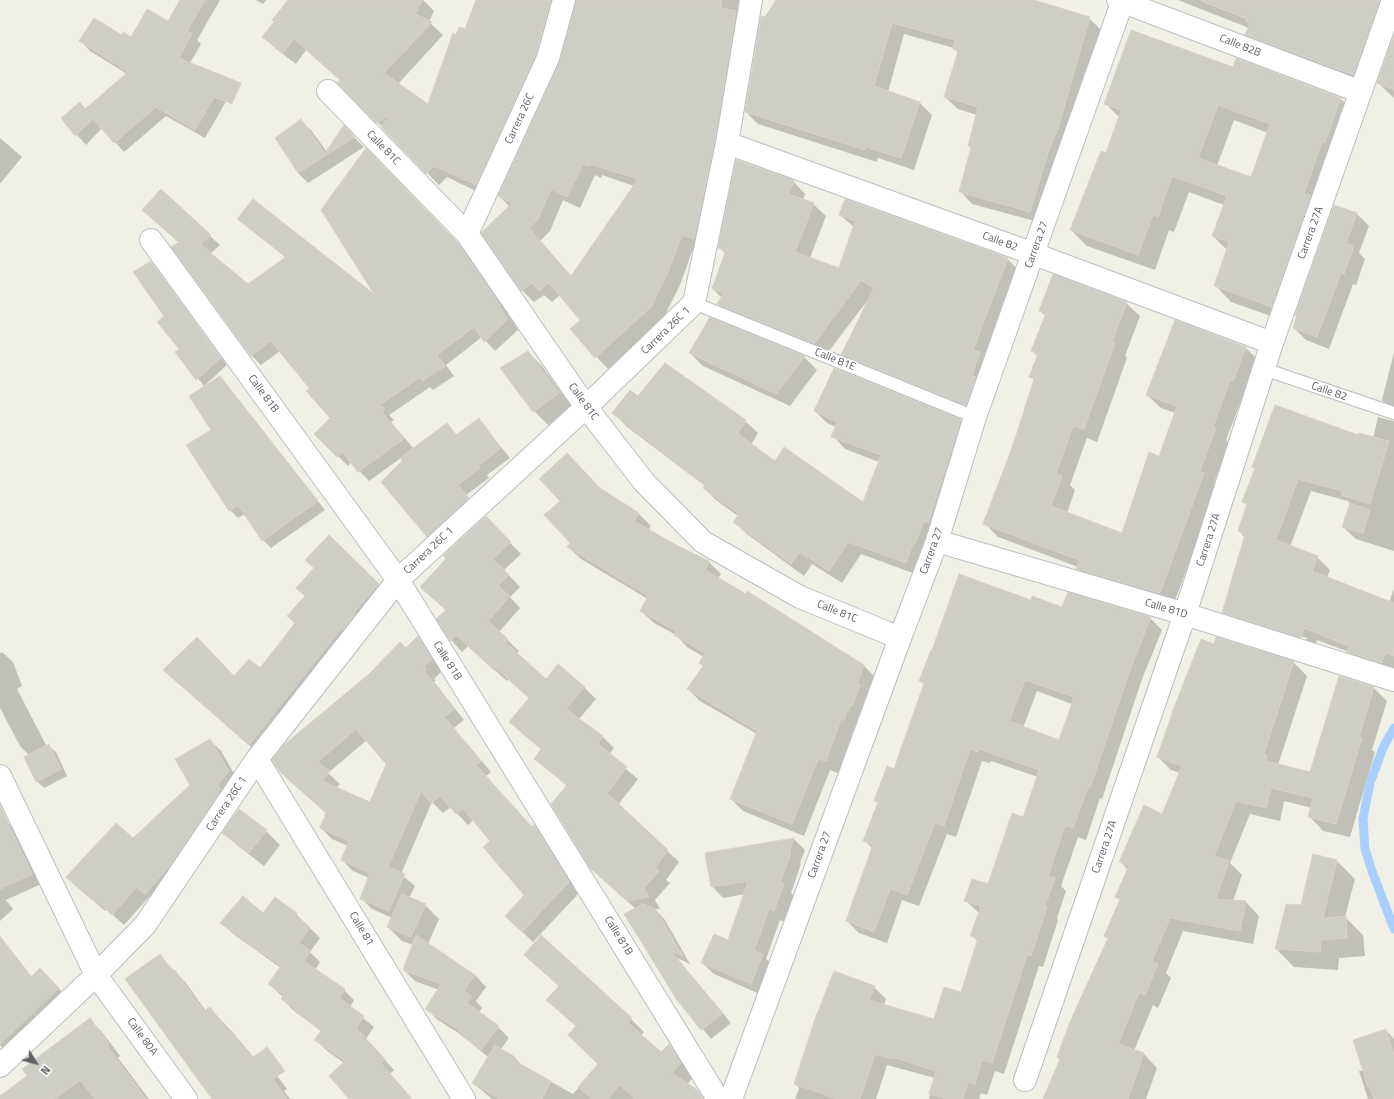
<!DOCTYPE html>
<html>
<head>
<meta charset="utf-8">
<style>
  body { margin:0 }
  #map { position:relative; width:1394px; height:1099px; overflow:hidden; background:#f1f0e7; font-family:"Titillium Web",sans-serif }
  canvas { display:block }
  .north { position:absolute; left:16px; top:1043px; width:40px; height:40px; -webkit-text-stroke:3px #fff; paint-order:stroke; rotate:127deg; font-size:11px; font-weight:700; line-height:16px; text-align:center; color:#5e6168 }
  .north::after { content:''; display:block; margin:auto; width:14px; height:18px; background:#5e6168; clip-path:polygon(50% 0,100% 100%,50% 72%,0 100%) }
</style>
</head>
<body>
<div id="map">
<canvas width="1394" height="1099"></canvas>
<div class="north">N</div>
</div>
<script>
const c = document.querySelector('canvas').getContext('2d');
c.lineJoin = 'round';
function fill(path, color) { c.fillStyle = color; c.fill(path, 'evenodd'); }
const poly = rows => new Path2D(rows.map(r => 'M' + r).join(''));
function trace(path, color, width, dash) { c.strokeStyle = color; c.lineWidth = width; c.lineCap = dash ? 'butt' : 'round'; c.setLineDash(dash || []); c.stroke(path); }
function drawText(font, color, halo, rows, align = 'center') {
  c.font = font + ' "Titillium Web",sans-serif'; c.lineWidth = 3; c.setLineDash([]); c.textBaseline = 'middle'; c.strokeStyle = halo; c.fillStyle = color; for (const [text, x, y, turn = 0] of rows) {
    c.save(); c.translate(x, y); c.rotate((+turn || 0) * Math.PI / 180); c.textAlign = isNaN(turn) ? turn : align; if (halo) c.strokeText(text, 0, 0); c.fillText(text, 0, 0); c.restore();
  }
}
const shadow = poly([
  [181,0,220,0,197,40,201,44,190,63,228,98,205,138,166,116,124,152,102,128,86,145,62,118,80,104,86,109,127,74,90,51,81,41,122,37,132,38,168,22],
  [256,0,266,0,263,4],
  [296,0,423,0,434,11,429,22,443,35,398,84,429,106,457,36,466,30,477,0,573,0,488,197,447,177,439,185,339,83,341,81,306,50,296,64,276,49,264,37],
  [577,0,746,0,694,246,680,285,663,319,608,369,571,329,582,320,560,295,552,302,544,295,534,302,522,290,483,233,510,207,499,196,560,64],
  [595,175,601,178,602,175,634,186,572,277,540,241,550,231,563,200,580,208],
  [777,0,1028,0,1089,18,1101,30,1042,223,972,204,960,191,972,149,969,146,977,115,958,109,945,97,958,53,954,48,904,34,888,92,920,103,932,115,914,170,878,158,877,162,758,124,746,112],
  [1178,0,1394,0,1367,88,1260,48,1246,34,1249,28],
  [1394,38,1394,98,1378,83],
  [1234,68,1341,99,1357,115,1288,322,1231,302,1215,285,1227,250,1213,236,1224,205,1189,192,1174,232,1169,230,1155,270,1087,246,1071,230,1106,154,1120,118,1106,104],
  [1234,120,1268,133,1252,179,1217,166],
  [300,120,311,130,327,152,344,127,364,147,308,183,298,173],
  [0,138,22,157,0,184],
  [366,149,467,253,510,316,518,330,495,351,482,337,446,365,454,376,433,390,430,387,389,415,394,420,391,422,414,449,447,425,457,435,479,420,510,458,487,475,489,478,466,495,478,508,437,545,427,536,401,458,369,481,351,462,348,466,316,434,332,418,310,388,280,351,261,365,251,355,179,243,143,210,210,236,220,245,210,254,248,285,286,258,239,219,377,297],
  [793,181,805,194,803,200,813,204,826,216,810,258,839,269,854,227,840,215,1007,259,1020,271,978,417,855,367,842,354,867,301,826,355,731,316,718,304,722,298,713,289,726,254,719,247],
  [1335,206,1357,214,1369,226,1359,253,1365,259,1356,285,1353,284,1329,349,1306,340,1294,328],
  [150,262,227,365,204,386,177,352,180,349,165,316],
  [1126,303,1140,316,1125,356,1127,358,1097,442,1087,438,1070,485,1075,490,1067,513,1123,534,1159,457,1175,413,1161,408,1147,395,1246,348,1259,361,1246,394,1244,393,1226,440,1229,442,1214,483,1217,487,1173,606,1091,582,1078,567,998,537,985,523,1014,445,1035,381,1031,377,1038,357,1033,351,1046,316,1040,311],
  [528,352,542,366,572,407,548,425,534,411],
  [1394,352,1394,412,1382,400],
  [690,353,804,357,817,370,790,406,703,366],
  [835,369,961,420,973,433,918,575,861,554,842,583,812,564,804,576,747,534,734,522,738,516,716,500,704,488,705,486,626,426,614,413,639,397,745,421,758,433,751,445,775,462,863,503,879,462,845,449,833,436,836,427,827,423,815,411],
  [219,377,325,510,271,548,263,540,245,514,238,518,230,510,212,430],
  [1378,417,1394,421,1394,551,1356,539,1343,527,1350,504,1348,501,1311,491,1290,547,1317,557,1330,570,1327,578,1389,602,1394,589,1394,675,1360,664,1349,652,1317,640,1314,649,1236,625,1224,612,1245,538,1239,531,1248,506,1244,502,1256,469,1253,467,1359,436,1373,438],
  [1237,616,1307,638,1306,640,1237,618],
  [601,490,639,514,651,526,648,530,709,562,721,574,718,579,864,666,876,678,856,732,853,731,838,773,830,770,804,836,743,811,731,799,757,734,700,701,688,689,704,667,700,663,704,657,687,647,676,635,654,623,641,611,648,599,581,559,568,547],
  [497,529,521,554,504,570,520,587,510,597,520,608,499,632,519,651,516,654,546,681,584,687,596,699,579,719,603,737,614,748,609,755,638,779,618,805,679,862,666,880,670,883,655,900,660,909,655,909,665,920,690,964,677,958,731,1023,711,1039,678,999,636,909,602,878,567,786,535,759,542,750,522,733,530,699,509,679,507,681,468,646,462,652,451,640,438,619,447,610,421,587],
  [329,537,389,595,260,755,175,680,234,677,261,670,296,623],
  [1031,601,1063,608,1150,618,1162,630,1142,679,1102,799,1100,798,1086,840,1078,837,1061,886,1066,891,1057,918,1058,920,1043,967,1039,966,1004,1074,995,1071,987,1095,981,1093,979,1099,929,1099,935,1078,887,1065,876,1099,795,1099,799,1088,795,1084,874,987,886,999,884,1005,934,1020,962,994,978,942,972,935,979,913,965,900,988,886,1023,819,1038,777,991,761,990,763,982,761,956,837,947,834,919,906,902,900,887,943,859,933,847,921,873,849,865,841,879,803,875,800,894,770,925,685,920,681],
  [1037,691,1072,704,1060,741,1023,728],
  [418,638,429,648,442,671,434,679,436,680,434,682,464,720,454,728,491,772,486,776,532,828,534,826,545,836,579,893,533,942,517,927,526,895,492,841,473,820,468,825,451,807,443,813,432,802,401,874,415,886,409,898,425,905,439,919,428,944,475,975,486,987,476,1001,482,1008,479,1013,498,1027,509,1038,501,1049,514,1057,523,1066,573,1094,600,1064,577,1027,548,1000,560,986,541,936,631,1019,644,1032,641,1036,661,1054,669,1045,682,1058,694,1077,687,1084,705,1099,492,1099,473,1083,488,1057,460,1034,438,1020,427,1009,439,990,415,981,404,970,413,945,402,941,388,927,392,918,372,909,361,898,369,878,353,871,342,860,348,846,332,839,321,828,327,814,280,771],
  [367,740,387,764,370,803,336,788,340,784,328,773],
  [1214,645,1293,662,1307,676,1278,765,1311,773,1374,688,1387,701,1372,750,1375,752,1350,837,1323,831,1310,817,1312,808,1284,801,1280,821,1250,814,1230,863,1242,875,1233,901,1246,902,1259,916,1253,944,1183,931,1166,973,1171,978,1158,1008,1153,1005,1134,1051,1144,1054,1157,1068,1146,1099,1044,1099,1061,1060,1058,1057,1108,939,1106,936,1120,900,1117,897,1128,870,1120,861,1162,815,1180,773,1171,770,1158,757],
  [2,652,13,662,22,686,17,689,47,747,49,746,56,752,67,776,44,788,37,781,30,756,20,746,0,708,0,653],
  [210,740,221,751,239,782,156,904,149,897,124,925,106,909,105,911,79,888,191,785],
  [239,810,266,831,280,845,264,866,238,846,224,833],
  [0,813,16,832,41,884,6,900,13,909,0,921],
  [794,839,805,850,800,863,801,864,791,893,795,897,785,922,780,920,766,959,774,966,762,995,714,974,702,963,729,941,745,894,723,898,712,886],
  [1314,855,1337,861,1355,879,1345,917,1363,935,1365,956,1339,958,1338,970,1294,967,1276,949,1302,907],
  [296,914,320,938,310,952,320,962,315,970,344,990,354,1000,350,1007,374,1027,366,1039,394,1070,390,1074,412,1099,350,1099,344,1063,326,1050,316,1040,322,1032,292,1009,282,999,283,997,269,984,281,968,232,933,221,923,263,915],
  [0,936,32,977,53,982,71,1002,12,1057,0,1045],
  [159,955,186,983,206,1011,210,1008,242,1043,254,1058,270,1066,287,1089,284,1091,290,1099,214,1099],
  [90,1020,102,1032,120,1056,118,1058,149,1099,0,1099,0,1097,29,1076],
  [1386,1030,1394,1039,1394,1099,1368,1099,1359,1071,1364,1070]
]);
const stream = poly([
  [1394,728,1383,748,1370,783,1363,819,1365,849,1372,871,1394,929]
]);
const building = poly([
  [180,0,205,0,187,31,192,34,179,58,241,83,232,104,214,97,195,130,156,107,114,143,93,119,75,136,61,118,80,102,85,109,128,72,79,41,94,18,122,35,123,32,131,37,147,9,168,21,180,0],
  [288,0,422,0,415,14,432,22,384,73,428,104,453,33,456,35,459,27,465,29,476,0,551,0,536,54,476,185,434,166,426,174,381,127,390,115,376,123,337,83,340,80,294,39,283,53,262,37,274,22,272,20,288,0],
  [576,0,722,0,721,8,736,11,715,141,694,239,682,235,668,272,651,307,595,358,570,329,580,320,549,283,539,291,532,283,521,291,481,233,512,203,498,196,559,63,576,0],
  [583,164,589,166,590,164,638,179,571,276,529,228,538,219,551,189,567,197,583,164],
  [776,0,1034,0,1090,17,1058,129,1050,147,1030,212,959,192,971,147,968,146,978,107,944,97,958,51,953,49,955,40,892,23,874,86,920,102,901,158,866,147,865,150,745,112,761,16,765,17,776,0],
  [1202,0,1380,0,1353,75,1245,35,1250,23,1246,21,1247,19,1201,1,1202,0],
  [1131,30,1233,67,1236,58,1341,98,1325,143,1322,142,1304,194,1311,196,1272,307,1214,286,1229,242,1212,236,1227,196,1172,176,1158,217,1153,215,1138,255,1070,230,1101,151,1106,153,1121,110,1104,104,1131,30],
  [1218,105,1270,124,1251,177,1198,158,1218,105],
  [1394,35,1394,90,1377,83,1394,35],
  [301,119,325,153,344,125,355,137,298,173,275,138,301,119],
  [366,148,457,242,501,306,500,307,508,319,484,342,474,327,437,355,445,366,422,381,420,377,380,405,385,409,382,412,404,439,358,472,342,452,337,457,314,434,330,418,306,391,309,388,271,341,251,356,171,247,179,242,142,210,161,189,211,235,200,244,248,284,286,257,237,219,253,199,374,294,321,210,366,148],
  [736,160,794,180,789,194,814,203,795,252,839,268,855,221,839,215,845,199,1008,258,973,350,980,352,972,376,976,377,966,405,841,355,874,288,861,280,814,344,717,304,724,293,712,289,726,250,718,248,736,160],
  [1334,205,1357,213,1346,243,1354,246,1344,274,1341,273,1317,337,1293,328,1297,316,1295,315,1334,205],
  [151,261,221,358,196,380,175,352,179,349,157,322,164,316,133,272,151,261],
  [1053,274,1127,302,1112,342,1115,343,1084,429,1073,426,1056,474,1062,476,1051,506,1122,533,1149,452,1159,456,1177,406,1146,395,1175,320,1246,347,1233,381,1230,380,1213,427,1216,428,1200,471,1204,473,1160,593,1076,569,1079,560,983,524,1013,445,1034,379,1029,377,1038,354,1031,351,1046,313,1039,311,1053,274],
  [710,317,805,356,776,394,689,353,710,317],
  [528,351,559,393,533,412,500,368,528,351],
  [665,363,746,420,738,434,775,461,784,447,863,502,881,455,831,437,837,422,814,411,834,368,961,419,928,523,924,521,915,544,913,543,906,563,848,542,829,571,800,552,791,564,733,522,739,514,703,488,705,485,612,413,630,390,638,396,665,363],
  [220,376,318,501,262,541,238,505,229,511,186,445,211,430,189,396,220,376],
  [1275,405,1358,435,1359,433,1389,441,1370,504,1341,495,1342,491,1298,479,1276,540,1318,556,1312,571,1394,603,1394,656,1385,653,1382,663,1347,652,1349,646,1304,628,1301,638,1222,613,1245,534,1238,531,1247,504,1242,502,1255,468,1252,467,1275,405],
  [479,418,501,448,478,466,480,468,458,485,469,498,427,537,381,482,402,461,400,458,447,423,456,435,479,418],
  [567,453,600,488,639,513,634,521,676,545,709,561,705,570,746,594,747,591,864,665,857,684,860,685,852,706,850,705,844,720,841,719,826,761,818,759,792,824,730,799,757,731,687,689,703,666,699,663,705,653,674,635,676,631,640,611,648,596,567,547,570,543,544,515,560,501,539,479,567,453],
  [1350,503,1370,510,1363,533,1342,527,1350,503],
  [486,516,511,542,493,559,509,575,498,586,510,596,488,621,508,639,505,642,546,679,558,664,585,687,566,709,603,736,598,744,627,767,607,793,668,850,655,868,659,871,644,888,649,897,627,901,589,867,551,804,567,785,534,759,541,749,509,722,529,698,497,669,495,671,456,635,450,641,436,619,446,610,420,587,446,559,443,556,486,516],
  [329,535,379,584,355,611,356,613,343,630,341,629,249,745,163,670,197,637,234,676,249,659,260,668,295,623,287,616,305,596,296,588,314,568,305,560,329,535],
  [959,574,1031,600,1032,596,1062,607,1068,592,1151,617,1131,667,1090,788,1088,787,1073,828,1065,825,1048,876,1055,878,1045,906,1047,907,1031,956,1027,955,992,1063,982,1060,975,1084,968,1082,963,1099,947,1099,929,1094,936,1071,893,1057,892,1059,875,1054,860,1099,838,1099,794,1084,815,1019,834,971,875,986,869,1000,934,1019,944,987,961,992,978,938,970,936,981,906,964,901,972,879,988,884,1012,813,1023,817,1039,770,979,749,978,752,970,749,944,826,935,823,907,895,890,889,874,932,846,921,873,844,863,841,878,802,874,801,887,766,894,769,924,683,919,681,931,650,932,650,959,574],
  [1025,680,1074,697,1059,740,1009,721,1025,680],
  [418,636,432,659,424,667,426,669,424,671,454,709,444,717,481,761,476,765,532,827,534,824,569,882,522,932,505,916,524,895,483,847,490,841,463,809,456,814,440,796,431,803,421,791,388,867,405,874,389,911,360,899,370,873,341,860,349,841,320,828,326,813,280,772,272,760,285,744,369,674,400,642,406,648,418,636],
  [356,729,386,764,370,802,322,781,330,772,318,762,356,729],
  [1216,637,1294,661,1264,754,1267,755,1266,761,1310,772,1339,676,1374,687,1359,737,1362,738,1336,824,1308,817,1313,798,1271,788,1266,808,1236,801,1214,856,1229,861,1216,899,1246,901,1240,931,1170,918,1152,961,1158,964,1145,995,1139,992,1118,1044,1144,1053,1128,1099,1043,1099,1060,1059,1057,1057,1070,1022,1108,938,1104,936,1120,899,1115,897,1129,866,1119,862,1144,805,1162,814,1182,766,1157,757,1175,705,1201,639,1214,644,1216,637],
  [210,739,229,771,217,786,221,789,217,792,219,793,171,864,145,894,137,887,112,915,95,900,93,901,66,877,116,823,133,838,190,785,175,759,210,739],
  [49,744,61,769,36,782,24,757,49,744],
  [0,805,32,874,0,889,0,805],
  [239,809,267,830,249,853,222,833,239,809],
  [794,838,789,852,791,852,780,883,784,884,774,911,769,909,754,951,763,954,751,984,701,963,714,934,728,940,748,881,711,887,705,853,794,838],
  [1313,854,1337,860,1323,918,1346,916,1347,938,1321,940,1320,952,1275,949,1286,904,1301,905,1313,854],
  [402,894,426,904,411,937,387,927,402,894],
  [243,896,263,913,275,897,297,913,295,916,310,927,299,943,311,951,304,961,345,989,339,998,364,1016,356,1028,385,1059,381,1063,412,1099,349,1099,329,1076,345,1061,314,1040,322,1030,295,1012,297,1010,281,999,284,995,268,984,281,966,220,923,243,896],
  [643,904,656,910,683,956,671,951,722,1014,701,1030,677,1000,624,914,643,904],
  [416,935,475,975,464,991,472,996,467,1003,499,1026,481,1050,458,1033,459,1030,425,1009,441,984,403,970,416,935],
  [541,935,632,1018,628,1023,661,1052,669,1044,681,1063,672,1073,697,1090,703,1099,635,1099,620,1085,607,1099,592,1099,578,1087,598,1064,568,1035,576,1026,546,1000,559,986,524,955,541,935],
  [0,937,31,977,40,968,59,988,0,1044,0,937],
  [160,954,173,972,175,970,204,1011,210,1007,229,1032,231,1030,252,1058,267,1047,285,1071,273,1079,287,1099,212,1099,125,979,160,954],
  [90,1018,109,1044,107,1046,146,1099,95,1099,80,1080,54,1099,0,1099,0,1096,27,1076,22,1069,90,1018],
  [1386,1029,1394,1055,1394,1099,1374,1099,1369,1086,1368,1087,1353,1040,1386,1029],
  [495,1045,515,1057,513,1060,551,1081,542,1099,500,1099,472,1083,495,1045]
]);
const lane = poly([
  [694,303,975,417],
  [1264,369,1394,413]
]);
const street = poly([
  [1118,0,1361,92],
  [328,91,467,234,586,407,644,482,703,542,800,597,900,638],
  [727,143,1034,254,1272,343],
  [467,234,548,58,564,0],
  [151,240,398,580,718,1099],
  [937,541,1185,614,1394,680],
  [257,759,464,1099],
  [0,776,96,975,186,1099],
  [0,1066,96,975,145,925,257,759,398,580,586,407,694,303,727,143,751,0],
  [1025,1080,1185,614,1272,343,1393,0]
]);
const secondary = poly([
  [731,1099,900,638,937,541,975,417,1123,0]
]);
const streetNames = [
  ["Calle 82B",1240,46,21],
  ["Carrera 26C",520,119,-65],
  ["Calle 81C",383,148,46],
  ["Carrera 27A",1311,233,-70],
  ["Calle 82",1000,242,20],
  ["Carrera 27",1037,245,-70],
  ["Carrera 26C 1",666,331,-44],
  ["Calle 81E",835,360,22],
  ["Calle 82",1329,392,19],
  ["Calle 81B",263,394,54],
  ["Calle 81C",583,402,54],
  ["Carrera 27A",1209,540,-72],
  ["Carrera 26C 1",429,551,-43],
  ["Carrera 27",932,551,-70],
  ["Calle 81D",1166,609,17],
  ["Calle 81C",837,612,22],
  ["Calle 81B",447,661,58],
  ["Carrera 26C 1",227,804,-56],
  ["Carrera 27A",1105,847,-71],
  ["Carrera 27",820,855,-70],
  ["Calle 81",361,929,59],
  ["Calle 81B",618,936,58],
  ["Calle 80A",142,1037,54]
];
fill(shadow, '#0003');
trace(stream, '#a9cfff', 9);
fill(building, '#cecdc6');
trace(building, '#d6d3c4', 1);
trace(lane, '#bbbdc3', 14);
trace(street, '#bbbdc3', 24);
trace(secondary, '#bcbec5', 24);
trace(lane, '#fff', 12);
trace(street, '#fff', 22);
trace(secondary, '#fff', 22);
drawText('11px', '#5e6168', '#fff', streetNames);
</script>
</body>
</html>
